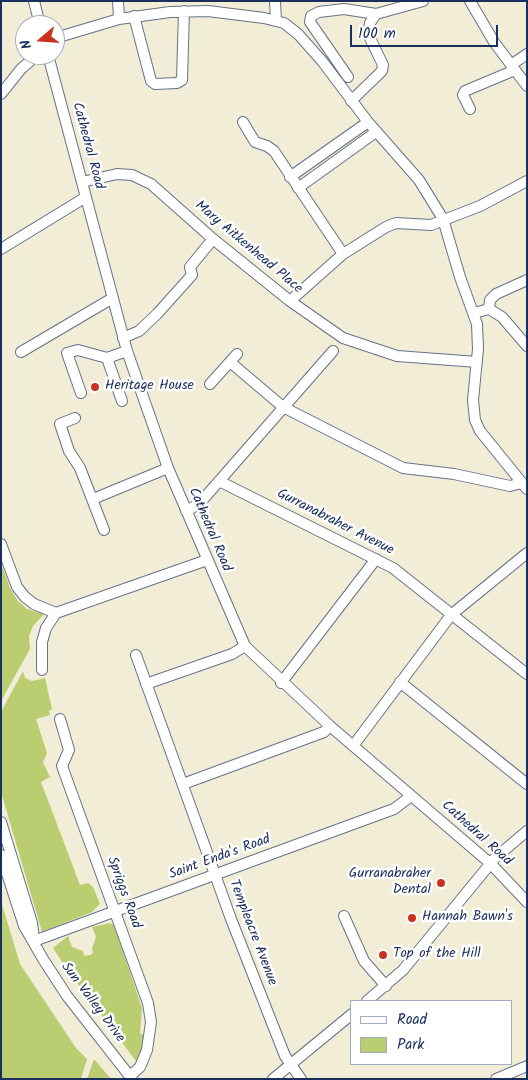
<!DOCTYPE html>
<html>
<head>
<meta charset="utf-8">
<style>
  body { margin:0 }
  #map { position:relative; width:528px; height:1080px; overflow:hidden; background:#f1edd7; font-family:Kalam,sans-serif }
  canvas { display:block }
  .frame { position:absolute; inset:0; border:2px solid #1b2f5e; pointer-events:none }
  .legend { position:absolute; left:350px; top:1000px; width:162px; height:65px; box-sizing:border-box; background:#fff; border:1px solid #a4acbf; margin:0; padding:6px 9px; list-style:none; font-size:15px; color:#1b2f5e }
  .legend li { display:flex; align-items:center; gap:10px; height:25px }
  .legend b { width:25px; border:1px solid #a4acbf }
  .north { position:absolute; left:15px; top:15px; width:50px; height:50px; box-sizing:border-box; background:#fff; border:1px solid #a4acbf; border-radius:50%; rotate:252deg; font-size:14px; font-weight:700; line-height:20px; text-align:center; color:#1b2f5e }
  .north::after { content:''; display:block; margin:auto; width:18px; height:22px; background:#c8321e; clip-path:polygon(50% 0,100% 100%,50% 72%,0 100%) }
  .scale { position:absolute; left:350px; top:25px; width:148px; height:22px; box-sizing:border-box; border:2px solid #1b2f5e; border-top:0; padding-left:6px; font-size:15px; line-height:18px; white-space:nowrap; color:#1b2f5e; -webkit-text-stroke:4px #fff; paint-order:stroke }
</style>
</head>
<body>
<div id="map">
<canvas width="528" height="1080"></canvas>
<div class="frame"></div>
<ul class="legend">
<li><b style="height:6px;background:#fff"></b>Road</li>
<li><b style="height:14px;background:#bacd70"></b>Park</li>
</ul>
<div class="north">N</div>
<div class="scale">100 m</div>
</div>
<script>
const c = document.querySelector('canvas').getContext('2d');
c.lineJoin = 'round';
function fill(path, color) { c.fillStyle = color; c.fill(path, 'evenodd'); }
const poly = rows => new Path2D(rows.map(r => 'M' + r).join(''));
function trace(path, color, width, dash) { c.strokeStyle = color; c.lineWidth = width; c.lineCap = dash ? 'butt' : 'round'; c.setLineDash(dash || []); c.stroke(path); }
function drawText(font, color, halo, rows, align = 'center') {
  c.font = font + ' Kalam,sans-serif'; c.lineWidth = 5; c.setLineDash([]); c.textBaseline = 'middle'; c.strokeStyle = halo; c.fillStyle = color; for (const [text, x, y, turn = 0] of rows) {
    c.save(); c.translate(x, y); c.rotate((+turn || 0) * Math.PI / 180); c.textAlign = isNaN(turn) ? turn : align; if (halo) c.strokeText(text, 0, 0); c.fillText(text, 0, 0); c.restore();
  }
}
const green = poly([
  [1,563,10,588,18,601,27,609,44,614,33,626,29,636,30,649,1,701],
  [23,671,25,678,32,681,45,678,52,709,49,711,50,715,36,719,47,753,43,762,50,777,41,782,80,885,88,883,93,887,100,904,92,912,42,932,1,792,1,712],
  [1,901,20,964,76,1048,87,1059,81,1079,1,1079],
  [110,923,114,925,142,1008,140,1034,145,1035,140,1057,136,1061,68,971,53,948,68,936,72,947,83,951,84,956,90,955,93,953,92,948,96,937,92,927],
  [94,1059,111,1079,87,1079]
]);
const minor = poly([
  [34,1,40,25],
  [118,1,119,19],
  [275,1,276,20],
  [470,1,494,42,527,86],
  [134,16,151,81,155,84,177,83,182,80,184,11],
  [55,41,62,36,119,19,170,12,208,11,264,18,284,23,298,34,322,61,368,122,419,180,443,219,460,277,477,324,478,349,473,400,475,420,480,431,527,489],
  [48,55,127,351,168,468,245,646,330,726,491,864,527,902],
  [511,65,527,54],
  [348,77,310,22,311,16,319,12,344,9,376,14,423,1],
  [1,94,21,69,37,55],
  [351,101,382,71,383,65,368,34,370,23,376,14],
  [470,109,463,95,465,91,515,70],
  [243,122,255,142,267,146,274,151,343,254],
  [290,177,368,122],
  [82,182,117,174,132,175,151,184,213,239,290,301,343,338,397,356,477,362],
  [298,188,376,132],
  [1,249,86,197],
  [290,301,343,254,386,227,396,223,431,225,480,206,527,181],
  [489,309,502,317,527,346],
  [474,313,489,309,490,300,496,294,527,280],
  [123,338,139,331,157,314,192,275,190,267,213,239],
  [21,352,111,299],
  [230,362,283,407,403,468,454,474,510,486,522,483],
  [210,384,237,354],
  [81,393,67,353,78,350,107,358],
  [122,401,107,358,127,351],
  [75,418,60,424,69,451,80,468,104,530],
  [219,481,393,568,527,674],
  [93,499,168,468],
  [186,511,199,504,333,351],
  [1,544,17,587,25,597,34,604,56,613],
  [136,655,231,919,285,1056,301,1079],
  [42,670,42,642,46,628,56,613,207,560],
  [400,682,527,784],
  [281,683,376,559],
  [146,684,232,654,245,646],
  [60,719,69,750,62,766,148,1003,151,1022,147,1050,140,1067,130,1076],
  [353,746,451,615,527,553],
  [183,784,324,732,330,726],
  [1,822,32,923,34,939],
  [1,855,24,926,43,959,67,996,132,1079],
  [344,916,364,961,386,986],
  [34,941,394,809,411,796],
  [367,1001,403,970,495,858,527,831],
  [273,1079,352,1014],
  [496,1079,527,1066]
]);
const markers = [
  [95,387,5,"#c8321e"],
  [441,883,5,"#c8321e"],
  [412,918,5,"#c8321e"],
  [383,955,5,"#c8321e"]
];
const streetNames = [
  ["Cathedral Road",87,146,75],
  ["Mary Aitkenhead Place",248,248,40],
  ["Gurranabraher Avenue",335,523,27],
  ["Cathedral Road",209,530,67],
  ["Cathedral Road",476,834,42],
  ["Saint Enda's Road",220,858,-20],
  ["Spriggs Road",123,893,70],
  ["Templeacre Avenue",252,933,69],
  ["Sun Valley Drive",92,1003,53]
];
const poiNames = [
  ["Heritage House",105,387],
  ["Gurranabraher",431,875,"right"],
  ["Dental",431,891,"right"],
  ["Hannah Bawn's",422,918],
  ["Top of the Hill",393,955]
];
fill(green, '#bacd70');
trace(minor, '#667288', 12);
trace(minor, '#fff', 10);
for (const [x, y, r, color] of markers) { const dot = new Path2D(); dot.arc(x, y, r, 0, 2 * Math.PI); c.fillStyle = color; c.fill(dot); trace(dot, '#fff', 2); }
drawText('14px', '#1b2f5e', '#fff', streetNames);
drawText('14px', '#1b2f5e', '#fff', poiNames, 'left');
</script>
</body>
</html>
